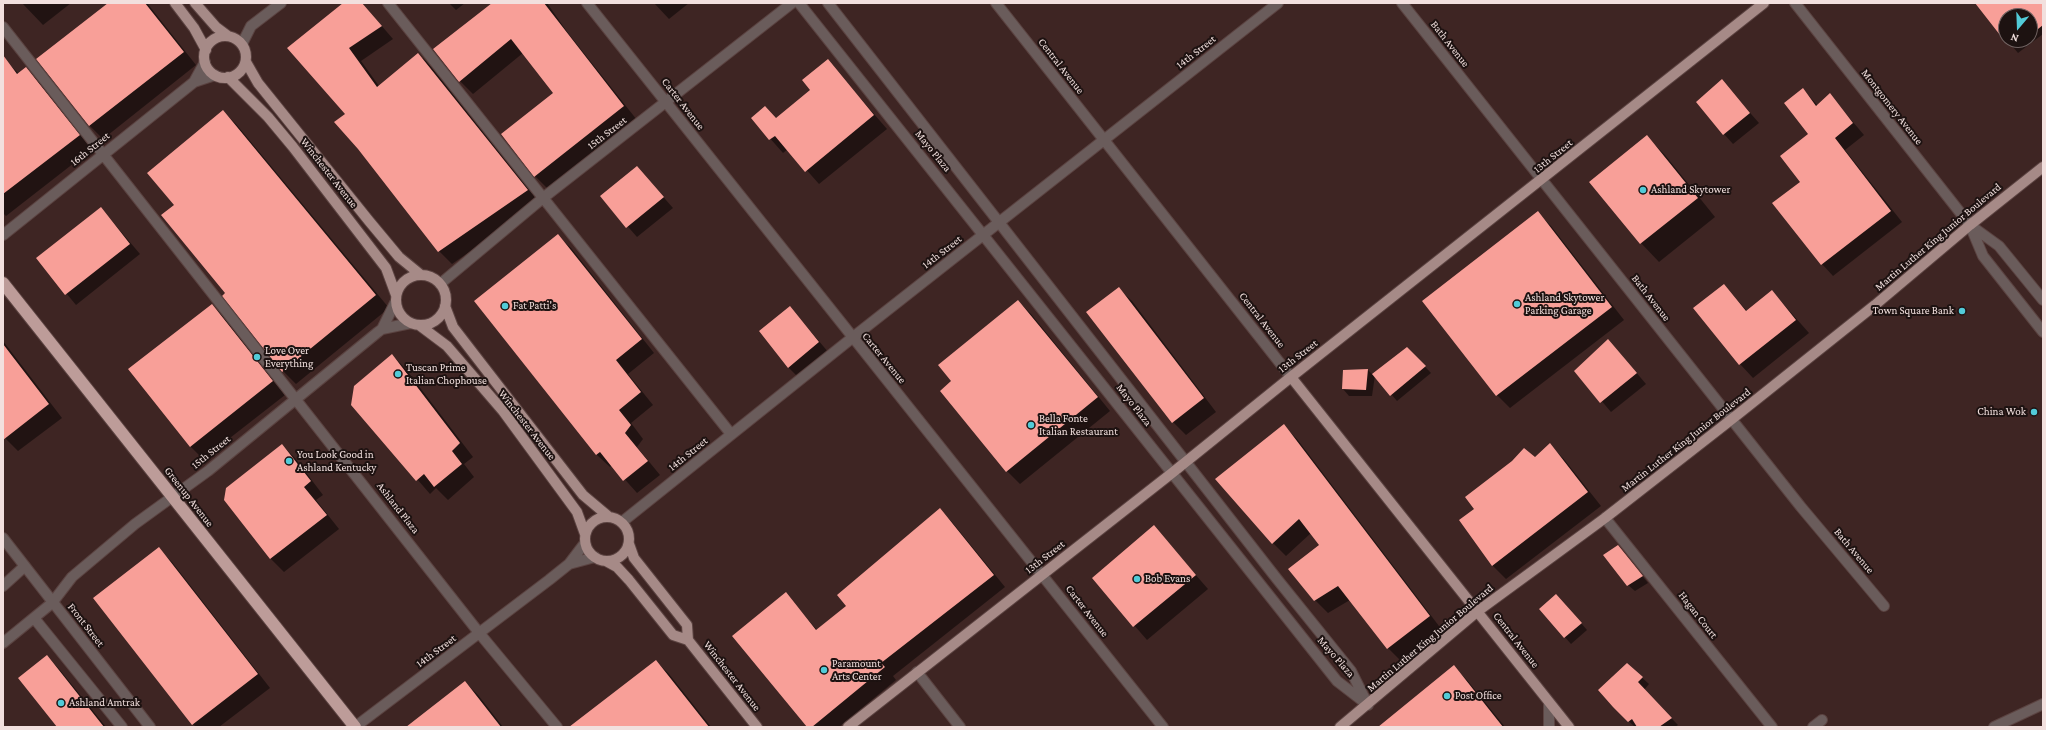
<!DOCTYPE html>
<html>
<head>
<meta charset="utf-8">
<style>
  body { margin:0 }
  #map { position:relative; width:2046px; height:730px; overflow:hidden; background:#3e2523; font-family:"Crimson Pro",serif }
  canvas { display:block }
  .frame { position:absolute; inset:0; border:4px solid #f2e0de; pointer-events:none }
  .north { position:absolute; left:1998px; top:8px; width:40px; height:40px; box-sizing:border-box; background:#1d1211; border:1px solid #726463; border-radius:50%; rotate:199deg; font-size:11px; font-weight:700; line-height:16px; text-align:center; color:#f2e0de }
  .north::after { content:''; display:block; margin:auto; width:14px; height:18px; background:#52cbd8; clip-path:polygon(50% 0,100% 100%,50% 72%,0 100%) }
</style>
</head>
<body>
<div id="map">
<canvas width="2046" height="730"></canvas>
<div class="frame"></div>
<div class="north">N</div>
</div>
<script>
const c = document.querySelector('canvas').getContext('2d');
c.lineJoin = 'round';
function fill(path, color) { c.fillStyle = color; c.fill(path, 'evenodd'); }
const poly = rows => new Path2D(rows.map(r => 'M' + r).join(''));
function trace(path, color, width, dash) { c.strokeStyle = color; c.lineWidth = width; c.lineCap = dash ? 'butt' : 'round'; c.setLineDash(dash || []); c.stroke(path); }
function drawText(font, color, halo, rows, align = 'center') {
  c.font = font + ' "Crimson Pro",serif'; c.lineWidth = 4; c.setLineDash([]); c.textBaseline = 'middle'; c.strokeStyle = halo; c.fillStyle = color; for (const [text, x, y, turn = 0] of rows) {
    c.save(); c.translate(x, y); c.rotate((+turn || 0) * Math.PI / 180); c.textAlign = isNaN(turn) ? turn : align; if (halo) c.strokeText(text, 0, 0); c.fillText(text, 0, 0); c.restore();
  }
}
const shadow = poly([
  [22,3,71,3,43,25],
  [109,3,147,3,196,65,103,139,90,126,38,59],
  [344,3,362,3,393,39,361,61,379,86,423,58,435,71,540,203,452,264,439,251,359,149,346,114],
  [449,3,465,3,456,10],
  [494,3,547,3,568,33,637,120,548,189,535,176,555,93,523,53,473,94,460,81],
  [654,3,689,3,669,19],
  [1976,3,2043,3,2043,34,2018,53],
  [2006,16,2030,16,2030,40,2006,40],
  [828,61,887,129,819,184,788,149,783,153,752,118,777,119,812,90],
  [7,62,19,74,26,68,39,82,92,149,6,216,3,213,3,65],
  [1722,81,1759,123,1733,144,1724,134],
  [1803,89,1818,106,1830,95,1864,135,1845,150,1902,222,1833,276,1822,264,1774,204,1802,182,1809,134],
  [223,111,236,124,389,308,296,384,283,371,224,296,227,293,175,205],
  [1647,137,1665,155,1715,217,1659,262,1641,243],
  [637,167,673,208,637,237,601,196],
  [101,208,140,254,76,305,37,258],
  [1538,213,1551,226,1624,320,1510,408,1497,395,1424,301],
  [558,236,571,248,654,353,628,374,653,405,631,423,643,439,637,447,660,475,637,493,612,465,610,467,597,455,475,302],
  [1724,285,1747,311,1772,291,1809,333,1753,378,1740,364],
  [1118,288,1132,301,1216,412,1186,435,1173,422],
  [1018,301,1031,314,1110,411,1020,484,1007,471,941,391,953,381],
  [212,305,225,318,285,395,203,459,190,446],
  [790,307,829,353,798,377,788,367],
  [3,341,62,418,18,451,3,436],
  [1407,348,1431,373,1397,401,1375,375,1372,396,1349,396,1343,389,1368,370,1373,375],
  [1618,351,1646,384,1611,412,1576,371],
  [392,355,405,368,473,457,464,464,474,477,448,500,436,488,430,494,352,404],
  [1284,426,1297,439,1442,630,1401,661,1388,648,1350,600,1328,613,1315,600,1320,545,1311,533,1286,556,1273,543],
  [282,445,295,458,323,495,316,500,339,529,284,572,271,559,225,500],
  [1550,445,1563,458,1601,506,1506,579,1493,566,1461,521],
  [940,510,952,522,1005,587,893,676,896,680,839,727,808,727,786,594,817,630,847,606],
  [1154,527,1208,589,1147,640,1093,578],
  [1618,546,1648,583,1635,591,1628,585],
  [159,549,172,562,270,688,219,727,196,727,193,724],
  [1563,602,1587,630,1571,644,1540,609],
  [47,656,60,670,106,727,58,727],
  [656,661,669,674,711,727,579,727],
  [1627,664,1649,684,1644,690,1678,725,1675,727,1635,727,1621,714],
  [1454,667,1467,680,1505,727,1380,727],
  [465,682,478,695,503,727,408,727]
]);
const building = poly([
  [108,3,145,3,184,52,89,126,36,59],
  [343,3,362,3,382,26,349,48,377,87,418,53,528,190,438,252,358,149,334,122,345,114,287,48],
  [492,3,544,3,624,106,534,177,501,134,553,93,511,39,459,82,433,49],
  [1975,3,2043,3,2043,25,2038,29,2030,29,2030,16,2006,16,2006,40,2012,40,2007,44],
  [3,55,17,74,26,67,80,135,3,194],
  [828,59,874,115,805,172,775,136,769,140,751,118,765,106,776,118,810,90,802,80],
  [1722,79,1750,113,1723,135,1696,102],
  [1803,88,1816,106,1830,93,1853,123,1835,138,1891,211,1821,265,1772,203,1800,182,1780,156,1808,134,1784,103],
  [223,110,376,295,282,372,222,296,225,293,161,215,174,205,147,173],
  [1647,135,1698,198,1640,244,1589,182],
  [637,166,664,197,626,228,600,196],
  [101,207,130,244,65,295,36,258],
  [1538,211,1612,307,1496,396,1422,301],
  [558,234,642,339,616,360,641,392,619,410,631,425,625,433,648,461,623,481,600,452,596,455,474,301],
  [1724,284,1746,311,1772,290,1796,320,1739,365,1693,308],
  [1119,287,1204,398,1172,423,1086,312],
  [1018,300,1098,397,1006,472,940,391,951,381,938,365],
  [212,304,273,381,190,447,128,369],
  [790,306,819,342,788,368,759,331],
  [1608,339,1637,373,1600,403,1574,371],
  [3,344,49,404,3,440],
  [1407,347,1426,366,1390,396,1372,374],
  [392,354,460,443,452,451,462,464,434,487,424,474,416,481,351,405,354,386],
  [1368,369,1366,390,1342,389,1343,370],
  [1284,424,1430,616,1387,649,1338,586,1314,601,1288,569,1319,545,1299,519,1272,544,1215,479],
  [1550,443,1588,492,1492,566,1459,520,1474,509,1465,497,1512,461,1524,448,1535,457],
  [282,444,311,481,304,487,327,515,270,559,224,500,226,488],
  [940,508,994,575,881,663,885,667,812,727,807,727,732,636,786,592,816,630,846,606,837,595],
  [1154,525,1196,575,1133,627,1092,578],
  [1618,545,1643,576,1627,586,1603,555],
  [159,547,258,674,192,725,93,598],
  [1556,594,1582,623,1564,638,1539,609],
  [47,655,104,727,57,727,18,678],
  [656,660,709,727,569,727],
  [1627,663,1643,677,1638,682,1672,718,1659,727,1637,727,1632,719,1628,722,1613,707,1598,690],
  [1454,665,1503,727,1378,727],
  [465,681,501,727,406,727]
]);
const minor = poly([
  [388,3,731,434],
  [587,3,1163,727],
  [799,3,1337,681,1368,705],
  [828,3,1277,579,1351,671,1366,701],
  [996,3,1291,377],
  [1402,3,1801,507,1884,606],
  [1795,3,1970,225,1983,256,2043,332],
  [3,27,480,634,557,727],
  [242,44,251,26,281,3],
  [194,82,205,62],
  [1970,225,1999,246,2043,300],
  [3,235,194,82,215,75],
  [440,284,543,198,792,3],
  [382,329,395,303],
  [1605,518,1772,727],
  [622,522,852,338,1278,3],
  [3,538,150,727],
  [569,564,595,557],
  [3,586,25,566],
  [34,618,122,727],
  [3,643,52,603,72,577,135,524,208,471,378,332,382,329,411,323],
  [917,672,960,727],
  [355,727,549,580,569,564,585,543],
  [1549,727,1549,703],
  [1813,727,1822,720],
  [1994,727,2043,704]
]);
const major = poly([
  [175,3,194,28,206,50],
  [195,3,216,27,228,36],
  '204 57a21 21 0 1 1 42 0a21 21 0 1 1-42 0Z',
  [246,62,258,83,369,221,399,257,421,275],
  [228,77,268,117,293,147,386,268,396,295],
  '396 300a25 25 0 1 1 50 0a25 25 0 1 1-50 0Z',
  [445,306,453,327,480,362,583,495,608,516],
  [419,325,447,346,503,411,577,512,585,534],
  [1291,377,1569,727],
  '585 539a22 22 0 1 1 44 0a22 22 0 1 1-44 0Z',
  [629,544,634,558,687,625,688,640],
  [606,561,617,567,629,580,673,635,688,640,757,727],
  [848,727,1172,473,1291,377,1764,3],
  [1340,727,1478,611,1605,518,1732,419,1875,305,1970,225,2043,167]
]);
const highway = poly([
  [3,283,355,727]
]);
const markers = [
  [1643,190,4,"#52cbd8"],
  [1517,304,4,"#52cbd8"],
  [505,306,4,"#52cbd8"],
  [1962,311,4,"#52cbd8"],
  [257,357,4,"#52cbd8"],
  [398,374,4,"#52cbd8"],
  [2034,412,4,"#52cbd8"],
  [1031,425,4,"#52cbd8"],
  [289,461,4,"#52cbd8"],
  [1137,579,4,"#52cbd8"],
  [824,670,4,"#52cbd8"],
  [1447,696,4,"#52cbd8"],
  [61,703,4,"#52cbd8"]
];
const streetNames = [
  ["Bath Avenue",1450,44,52],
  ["14th Street",1196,52,-38],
  ["Central Avenue",1061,66,52],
  ["Carter Avenue",683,104,52],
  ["Montgomery Avenue",1892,107,52],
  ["15th Street",607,133,-38],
  ["16th Street",90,149,-39],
  ["Mayo Plaza",933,151,51],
  ["13th Street",1553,156,-39],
  ["Winchester Avenue",329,173,52],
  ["Martin Luther King Junior Boulevard",1938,237,-40],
  ["14th Street",942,252,-38],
  ["Bath Avenue",1651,298,52],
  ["Central Avenue",1262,320,52],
  ["13th Street",1298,356,-38],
  ["Carter Avenue",884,358,51],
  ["Mayo Plaza",1134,405,52],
  ["Winchester Avenue",527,425,52],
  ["Martin Luther King Junior Boulevard",1686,440,-38],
  ["15th Street",211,452,-39],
  ["14th Street",688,454,-39],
  ["Greenup Avenue",189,497,52],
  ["Ashland Plaza",398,508,52],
  ["Bath Avenue",1854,551,50],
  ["13th Street",1045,557,-38],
  ["Carter Avenue",1087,611,52],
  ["Hagan Court",1698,615,52],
  ["Front Street",86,625,52],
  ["Martin Luther King Junior Boulevard",1430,638,-40],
  ["Central Avenue",1516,640,52],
  ["14th Street",436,651,-37],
  ["Mayo Plaza",1336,657,49],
  ["Winchester Avenue",732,676,52]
];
const poiNames = [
  ["Ashland Skytower",1651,190],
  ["Ashland Skytower",1525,298],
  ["Parking Garage",1525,311],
  ["Fat Patti's",513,306],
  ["Town Square Bank",1954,311,"right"],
  ["Love Over",265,351],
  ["Everything",265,364],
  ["Tuscan Prime",406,368],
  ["Italian Chophouse",406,381],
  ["China Wok",2026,412,"right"],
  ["Bella Fonte",1039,419],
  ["Italian Restaurant",1039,432],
  ["You Look Good in",297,455],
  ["Ashland Kentucky",297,468],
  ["Bob Evans",1145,579],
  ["Paramount",832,664],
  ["Arts Center",832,677],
  ["Post Office",1455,696],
  ["Ashland Amtrak",69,703]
];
fill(shadow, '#0007');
fill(building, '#f89f98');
trace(minor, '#5b4341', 12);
trace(major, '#5b4341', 12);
trace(highway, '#5b4341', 14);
trace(minor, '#6a5c5b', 10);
trace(major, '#a68a87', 10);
trace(highway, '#bd9c99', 12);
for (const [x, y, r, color] of markers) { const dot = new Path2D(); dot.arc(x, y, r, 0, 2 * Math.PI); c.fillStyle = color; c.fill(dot); trace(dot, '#1d1211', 1.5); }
drawText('11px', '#f2e0de', '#1d1211', streetNames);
drawText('11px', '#f2e0de', '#1d1211', poiNames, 'left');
</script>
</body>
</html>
